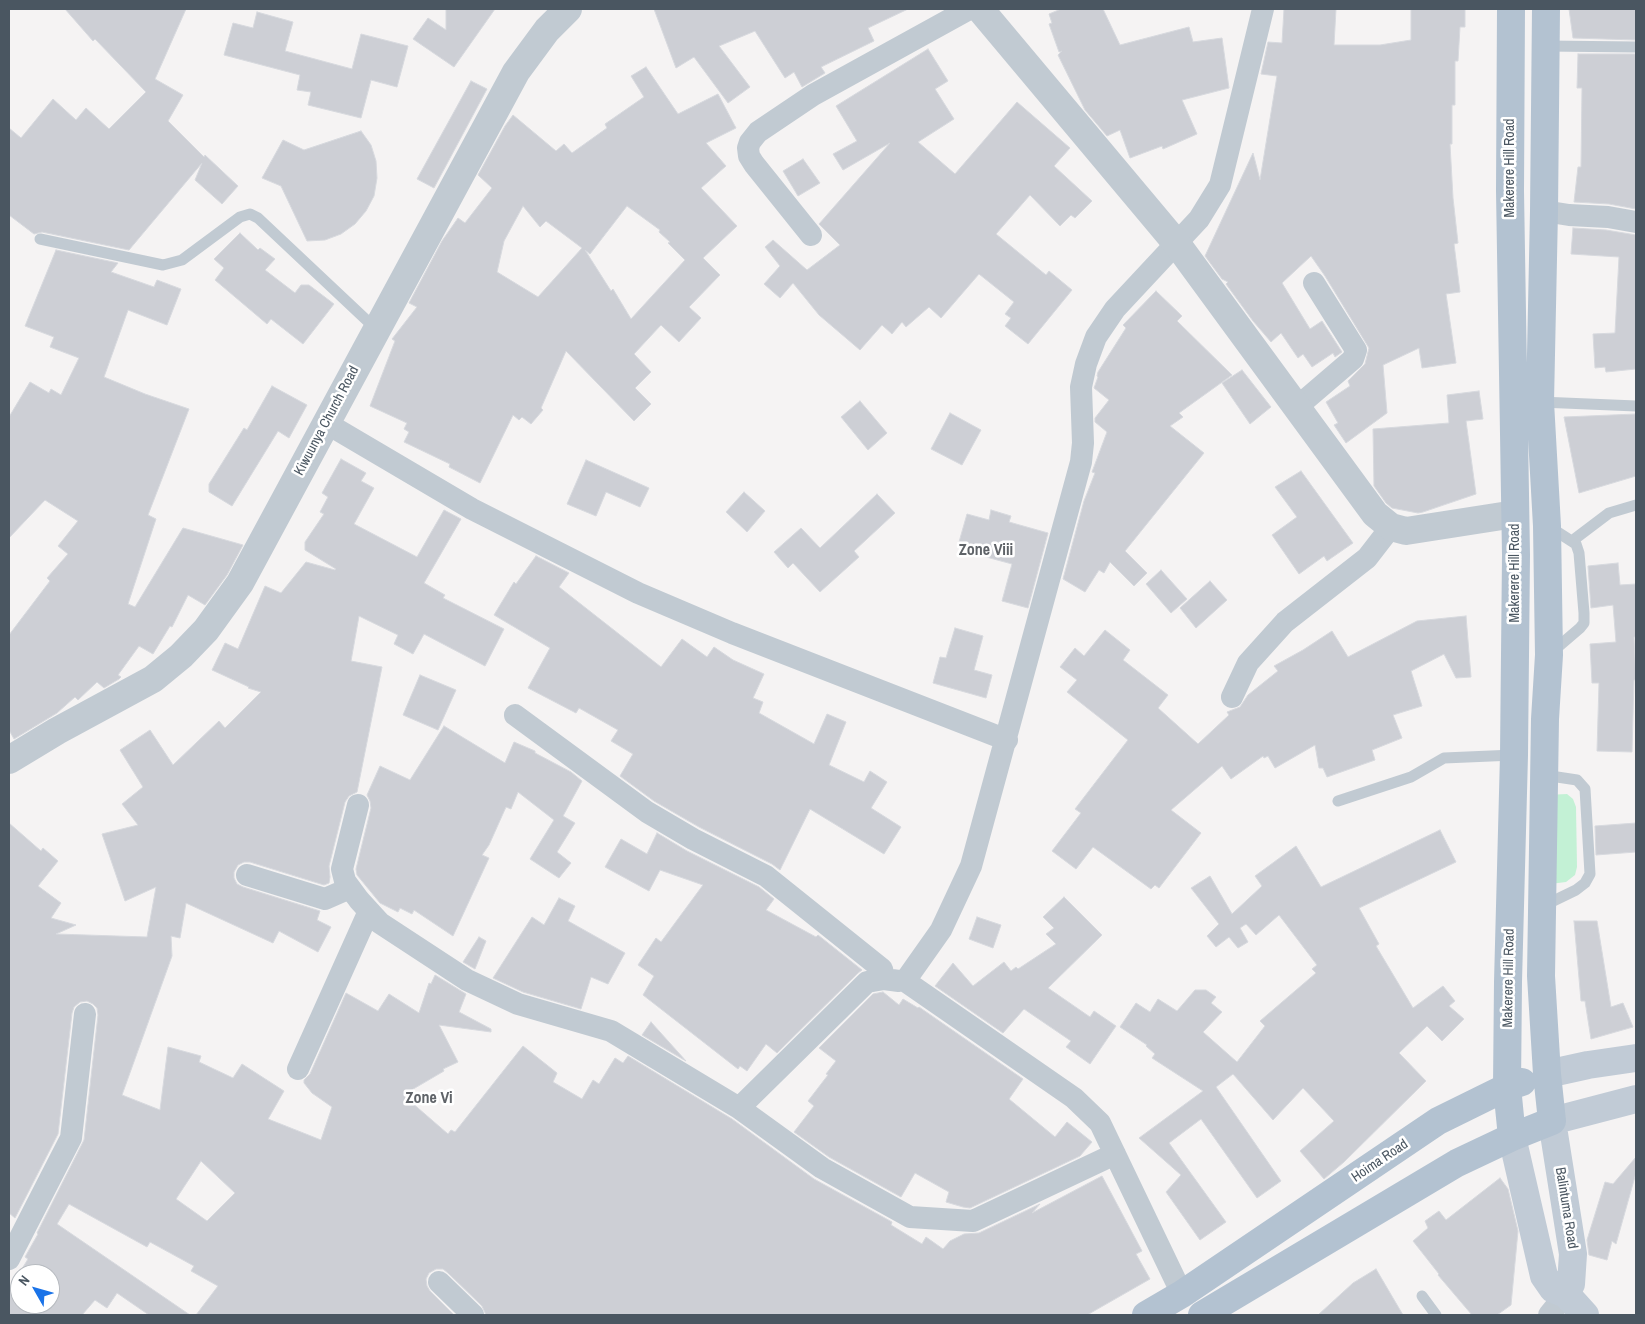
<!DOCTYPE html>
<html>
<head>
<meta charset="utf-8">
<style>
  body { margin:0 }
  #map { position:relative; width:1645px; height:1324px; overflow:hidden; background:#f5f3f3; font-family:"Archivo Narrow",sans-serif }
  canvas { display:block }
  .frame { position:absolute; inset:0; border:10px solid #4a5661; pointer-events:none }
  .north { position:absolute; left:10px; top:1264px; width:50px; height:50px; box-sizing:border-box; background:#fff; border:1px solid #b7bbc0; border-radius:50%; rotate:308deg; font-size:14px; font-weight:700; line-height:20px; text-align:center; color:#4a5661 }
  .north::after { content:''; display:block; margin:auto; width:18px; height:22px; background:#1a73e8; clip-path:polygon(50% 0,100% 100%,50% 72%,0 100%) }
</style>
</head>
<body>
<div id="map">
<canvas width="1645" height="1324"></canvas>
<div class="frame"></div>
<div class="north">N</div>
</div>
<script>
const c = document.querySelector('canvas').getContext('2d');
c.lineJoin = 'round';
function fill(path, color) { c.fillStyle = color; c.fill(path, 'evenodd'); }
const poly = rows => new Path2D(rows.map(r => 'M' + r).join(''));
function trace(path, color, width, dash) { c.strokeStyle = color; c.lineWidth = width; c.lineCap = dash ? 'butt' : 'round'; c.setLineDash(dash || []); c.stroke(path); }
function drawText(font, color, halo, rows, align = 'center') {
  c.font = font + ' "Archivo Narrow",sans-serif'; c.lineWidth = 5; c.setLineDash([]); c.textBaseline = 'middle'; c.strokeStyle = halo; c.fillStyle = color; for (const [text, x, y, turn = 0] of rows) {
    c.save(); c.translate(x, y); c.rotate((+turn || 0) * Math.PI / 180); c.textAlign = isNaN(turn) ? turn : align; if (halo) c.strokeText(text, 0, 0); c.fillText(text, 0, 0); c.restore();
  }
}
const green = poly([
  [1567,794,1573,799,1576,807,1577,867,1575,875,1566,882,1550,884,1546,795]
]);
const building = poly([
  [65,9,186,9,155,79,183,95,168,121,204,157,205,155,238,186,222,204,195,180,202,163,129,250,42,232,34,234,9,215,9,128,21,138,53,99,76,120,86,108,109,129,146,92,95,39,93,41,65,9],
  [446,9,495,9,454,67,413,39,428,18,446,30,446,9],
  [654,9,908,9,868,28,874,41,821,67,825,73,802,87,794,72,785,78,755,31,719,46,750,87,728,103,694,57,676,68,654,9],
  [1061,9,1103,9,1120,45,1189,27,1193,42,1222,38,1229,88,1182,100,1197,134,1163,149,1162,146,1130,158,1120,130,1107,136,1085,110,1058,55,1062,51,1059,52,1049,24,1052,23,1049,14,1061,9],
  [1284,9,1336,9,1334,45,1380,45,1411,40,1411,9,1465,9,1465,27,1460,27,1458,61,1455,61,1455,105,1452,105,1452,144,1450,144,1453,198,1458,243,1454,244,1460,292,1446,294,1456,363,1422,368,1419,348,1383,365,1387,413,1346,443,1334,425,1338,423,1326,402,1350,386,1348,381,1365,364,1369,348,1325,276,1311,256,1282,283,1310,329,1322,321,1342,352,1335,357,1333,353,1312,367,1303,354,1298,358,1281,333,1271,342,1253,321,1226,284,1228,282,1222,279,1205,256,1253,153,1260,180,1277,76,1261,74,1268,42,1282,43,1284,9],
  [1569,9,1636,9,1636,40,1573,38,1569,9],
  [257,12,293,22,285,51,352,69,361,34,408,46,397,87,371,80,361,118,308,105,311,92,297,90,300,75,224,55,233,23,253,28,257,12],
  [928,49,948,81,935,89,954,119,918,142,955,174,1017,102,1070,148,1054,166,1092,201,1075,218,1071,215,1060,226,1030,195,996,234,1046,275,1049,271,1072,290,1028,344,1005,326,1011,318,1005,314,1014,302,979,274,941,318,929,307,906,327,902,322,892,334,882,325,860,350,819,315,793,283,780,298,764,284,780,266,765,247,773,240,807,270,840,245,819,224,890,143,843,170,833,154,857,141,836,106,928,49],
  [1578,54,1636,54,1636,209,1609,204,1574,202,1578,167,1581,167,1582,88,1577,88,1578,54],
  [646,67,678,114,718,94,736,128,706,143,726,166,701,188,737,226,703,258,720,275,689,307,701,318,679,342,661,325,634,354,651,372,635,388,651,404,634,421,566,351,541,408,543,410,531,424,522,417,519,420,513,415,480,483,449,467,450,464,404,442,409,432,404,429,407,423,370,406,395,341,392,339,417,307,409,303,442,241,458,218,465,223,492,188,478,175,505,126,513,115,556,151,564,144,572,153,607,128,605,124,644,97,631,76,646,67],
  [523,206,540,227,546,221,582,248,538,297,497,272,504,241,523,206],
  [627,206,660,230,659,232,670,242,668,243,685,260,631,319,613,289,611,291,585,250,590,254,627,206],
  [471,81,487,89,434,188,417,179,471,81],
  [361,131,371,145,376,161,377,178,374,196,366,211,355,224,341,234,325,240,307,241,281,186,262,178,283,140,304,150,361,131],
  [803,159,820,183,798,196,783,171,803,159],
  [1573,228,1606,230,1636,235,1636,369,1606,372,1605,367,1595,368,1593,334,1615,333,1619,257,1571,254,1573,228],
  [240,233,258,250,260,248,275,259,265,270,295,293,301,285,309,285,334,304,303,344,271,319,267,324,215,280,224,268,214,259,240,233],
  [56,250,118,263,111,272,154,287,157,280,181,289,167,325,128,310,104,377,145,394,189,409,148,515,156,519,128,604,135,607,183,528,243,545,227,575,205,605,188,595,172,627,170,626,153,654,139,646,118,675,121,677,119,679,104,688,97,682,78,700,75,697,57,713,14,739,9,730,9,635,50,581,47,578,68,554,58,546,78,521,45,500,9,538,9,417,30,382,49,393,51,389,61,395,79,358,50,347,54,337,25,326,56,250],
  [1156,291,1182,316,1177,321,1232,375,1179,413,1183,417,1170,426,1204,453,1125,551,1147,573,1134,586,1110,562,1104,573,1099,570,1085,592,1063,579,1084,501,1095,473,1092,472,1107,432,1095,422,1095,418,1109,400,1094,388,1098,377,1097,376,1098,372,1126,328,1123,325,1156,291],
  [1242,370,1271,407,1250,424,1222,383,1242,370],
  [272,386,307,405,289,438,278,431,232,506,209,492,209,484,244,428,247,430,272,386],
  [1479,391,1483,419,1466,421,1476,494,1423,512,1418,513,1392,508,1386,503,1374,486,1373,429,1449,423,1447,395,1479,391],
  [860,401,887,433,868,450,841,417,860,401],
  [950,413,981,430,962,465,931,449,950,413],
  [1636,414,1636,476,1579,493,1564,417,1636,414],
  [341,459,366,473,361,481,374,488,354,524,417,557,444,510,461,519,424,583,445,595,443,598,504,629,485,666,424,634,413,654,394,644,398,635,359,616,351,661,382,667,357,792,349,796,345,802,329,866,330,877,329,883,324,885,250,862,244,862,238,865,234,872,234,878,237,884,243,887,320,911,317,920,331,927,318,952,279,931,273,943,186,903,180,938,171,936,172,956,122,1095,160,1110,168,1047,201,1056,199,1062,233,1078,242,1064,284,1091,268,1119,321,1140,332,1107,312,1093,304,1083,304,1080,310,1074,346,993,378,1011,389,994,419,1013,429,983,431,984,435,975,466,994,459,1012,491,1029,491,1032,439,1025,458,1062,443,1069,444,1071,403,1095,448,1134,451,1130,455,1132,523,1046,557,1073,553,1082,582,1099,593,1080,599,1084,615,1058,623,1063,628,1056,732,1119,814,1179,892,1222,891,1225,922,1244,926,1237,943,1249,950,1241,964,1234,979,1233,1040,1204,1032,1213,1102,1176,1142,1251,1136,1254,1150,1279,1087,1315,486,1315,482,1306,448,1273,443,1269,436,1269,429,1273,426,1279,427,1286,430,1291,454,1315,196,1315,218,1286,191,1271,194,1266,150,1242,147,1247,69,1204,57,1224,190,1315,149,1315,117,1293,107,1308,95,1300,82,1315,9,1315,9,1290,28,1259,25,1257,38,1234,37,1233,84,1140,98,1015,97,1008,93,1004,87,1001,80,1002,74,1007,72,1013,58,1134,15,1218,9,1213,9,823,41,851,43,848,58,861,38,886,61,903,51,918,76,925,56,934,147,937,156,887,125,901,102,834,138,825,122,804,143,787,120,750,150,730,173,765,219,721,225,728,261,692,248,688,249,687,212,670,225,643,238,649,265,586,281,593,306,562,335,570,336,569,305,550,305,542,324,514,320,512,328,497,322,493,341,459],
  [201,1161,235,1193,207,1221,176,1199,201,1161],
  [20,1274,50,1274,50,1304,20,1304,20,1274],
  [586,460,649,488,640,507,606,492,596,516,567,504,586,460],
  [1301,471,1353,543,1327,561,1324,556,1299,574,1272,535,1297,517,1275,487,1301,471],
  [744,492,765,511,747,532,726,512,744,492],
  [877,494,895,513,854,551,859,557,820,592,793,563,788,568,774,552,801,528,820,548,877,494],
  [991,510,1011,516,1009,522,1048,533,1028,608,1002,601,1012,564,979,555,980,549,959,542,967,514,989,520,991,510],
  [536,556,569,573,559,587,661,667,682,639,707,657,714,647,733,660,764,674,753,698,763,702,759,713,814,744,827,714,846,722,829,765,864,782,870,771,887,782,871,808,901,827,884,854,810,809,780,870,772,864,699,827,654,801,620,776,633,754,611,741,618,730,579,708,576,713,528,688,550,648,494,615,514,582,516,584,536,556],
  [1618,563,1620,585,1636,584,1636,637,1634,637,1636,680,1634,680,1632,752,1597,751,1599,683,1592,683,1590,644,1616,642,1613,605,1591,608,1588,566,1618,563],
  [1161,570,1187,599,1171,613,1146,584,1161,570],
  [1210,581,1227,600,1196,628,1180,608,1210,581],
  [1466,616,1471,677,1456,678,1444,654,1411,671,1422,706,1393,715,1402,738,1372,750,1375,760,1327,777,1323,768,1319,768,1315,745,1275,768,1268,756,1264,758,1263,756,1231,779,1222,766,1171,810,1201,833,1159,888,1155,885,1151,889,1093,847,1076,869,1052,851,1081,813,1075,809,1128,740,1067,692,1077,680,1060,667,1075,648,1084,656,1105,630,1130,650,1123,660,1168,695,1158,708,1198,744,1229,715,1227,712,1240,707,1248,695,1278,671,1274,666,1303,650,1332,631,1348,657,1417,621,1466,616],
  [955,628,983,636,974,670,992,675,986,698,933,683,940,657,946,658,955,628],
  [420,675,456,690,438,730,403,715,420,675],
  [444,726,505,763,514,742,535,751,535,753,571,772,582,781,563,816,575,823,557,852,571,863,559,878,530,859,554,820,518,792,511,809,506,807,489,845,482,855,489,858,453,936,414,910,412,914,400,908,398,912,380,903,357,875,356,869,371,808,370,801,367,795,380,766,410,780,444,726],
  [1636,823,1636,852,1596,855,1595,826,1636,823],
  [1440,830,1456,862,1359,908,1379,944,1376,946,1413,1008,1443,986,1455,1001,1449,1006,1464,1019,1442,1041,1427,1026,1399,1053,1426,1081,1344,1162,1324,1179,1300,1151,1334,1121,1303,1088,1273,1120,1233,1074,1216,1087,1281,1181,1257,1198,1201,1119,1169,1143,1226,1222,1200,1240,1166,1192,1181,1175,1139,1138,1203,1091,1152,1058,1155,1054,1146,1046,1147,1045,1120,1027,1136,1003,1150,1012,1158,999,1177,1011,1195,990,1206,990,1216,997,1211,1003,1222,1012,1203,1032,1237,1062,1265,1026,1260,1021,1316,973,1312,969,1317,965,1279,915,1256,935,1246,924,1240,928,1248,942,1238,948,1229,937,1216,947,1207,936,1219,924,1191,888,1210,876,1232,914,1262,886,1255,876,1296,846,1321,887,1440,830],
  [657,833,687,851,759,887,774,899,766,910,816,937,818,935,862,970,858,973,777,1053,766,1044,747,1071,740,1066,738,1069,643,995,654,976,638,965,656,938,661,942,703,885,660,870,649,891,605,867,621,839,647,854,657,833],
  [1064,897,1102,935,1048,988,1090,1017,1094,1011,1116,1026,1090,1064,1066,1047,1071,1041,1024,1009,1003,1033,935,986,953,963,973,986,1004,962,1011,971,1016,967,1018,969,1056,944,1046,934,1054,928,1043,917,1064,897],
  [559,898,575,906,568,921,625,953,608,984,591,977,581,1009,523,992,493,978,532,917,544,925,559,898],
  [977,917,1001,925,993,948,969,939,977,917],
  [1574,921,1597,921,1611,1007,1623,1003,1633,1027,1591,1039,1585,1001,1581,1001,1574,921],
  [479,937,486,941,475,969,463,962,479,937],
  [883,992,899,1005,903,999,918,1008,919,1007,1023,1079,1009,1099,1055,1137,1067,1122,1092,1142,1080,1156,970,1208,963,1207,946,1202,949,1192,915,1173,901,1197,829,1157,794,1132,814,1106,808,1101,828,1075,826,1074,836,1061,819,1048,873,994,883,992],
  [651,1022,686,1061,642,1035,651,1022],
  [1636,1157,1636,1173,1616,1244,1612,1241,1607,1260,1589,1255,1587,1240,1605,1182,1613,1184,1636,1157],
  [1500,1178,1508,1189,1518,1231,1511,1305,1497,1315,1472,1315,1438,1275,1439,1274,1413,1241,1428,1228,1425,1221,1439,1211,1446,1220,1500,1178],
  [1376,1269,1403,1315,1318,1315,1353,1283,1376,1269]
]);
const service = poly([
  [1546,46,1636,47],
  [40,239,163,265,182,260,240,217,250,214,258,218,377,330],
  [1540,402,1636,406],
  [1548,526,1576,544,1579,553,1584,613,1584,623,1580,628,1552,652],
  [1572,541,1609,513,1636,505],
  [1338,801,1411,777,1444,758,1514,755],
  [1543,906,1576,890,1585,883,1590,874,1585,789,1577,780,1544,775],
  [1422,1296,1436,1315]
]);
const minor = poly([
  [1544,211,1569,215,1608,217,1636,222],
  [811,235,754,164,749,156,748,148,750,142,758,132,813,95,969,9],
  [1297,407,1353,359,1356,350,1314,283],
  [326,423,472,509,638,593,732,633,1007,740],
  [1232,697,1248,663,1285,622,1367,558,1391,527],
  [515,715,647,812,693,839,766,876,882,969,884,979],
  [358,805,342,869,345,881,359,900,380,923,467,980,518,1004,611,1031,739,1108,822,1168,910,1217,973,1221,1115,1154],
  [247,875,325,899,350,888],
  [298,1069,369,911],
  [739,1108,867,982,884,979,899,981],
  [9,1259,71,1138,85,1014],
  [439,1282,473,1315],
  [1182,1294,1100,1123,1074,1098,905,981,941,930,971,866,1081,462,1083,443,1081,387,1086,364,1096,337,1115,309,1199,219,1220,185,1263,9],
  [1549,1315,1566,1294]
]);
const tertiary = poly([
  [980,9,1177,244,1375,514,1391,527,1406,531,1515,514],
  [9,760,57,731,153,679,181,656,206,630,240,583,516,72,547,30,568,9]
]);
const secondary = poly([
  [1547,1074,1588,1065,1636,1058],
  [1512,1137,1544,1276,1553,1289,1566,1294,1585,1315],
  [1566,1294,1571,1284,1573,1254,1552,1121,1636,1099]
]);
const primary = poly([
  [1511,9,1510,191,1516,555,1514,755,1508,982,1507,1087,1512,1137],
  [1146,1315,1182,1294,1438,1121,1507,1087,1522,1082],
  [1202,1315,1457,1163,1512,1137,1552,1121,1547,1074,1541,976,1545,719,1549,655,1547,526,1540,402,1544,211,1546,9]
]);
const streetNames = [
  ["Makerere Hill Road",1510,168,-90],
  ["Kiwuunya Church Road",327,421,-62],
  ["Makerere Hill Road",1515,573,-90],
  ["Makerere Hill Road",1509,978,-89],
  ["Hoima Road",1380,1161,-34],
  ["Balintuma Road",1566,1208,81]
];
const quarterNames = [
  ["Zone Viii",986,551],
  ["Zone Vi",429,1099]
];
fill(green, '#c3f1d5');
fill(building, '#cdcfd5');
trace(building, '#d7d9de', 1);
trace(service, '#c1cad2', 11);
trace(minor, '#c1cad2', 22);
trace(tertiary, '#c1cad2', 28);
trace(secondary, '#c1cbd6', 28);
trace(primary, '#b3c2d1', 28);
drawText('14px', '#4a5661', '#fff', streetNames);
drawText('bold 16px', '#5f6368', '#fff', quarterNames);
</script>
</body>
</html>
